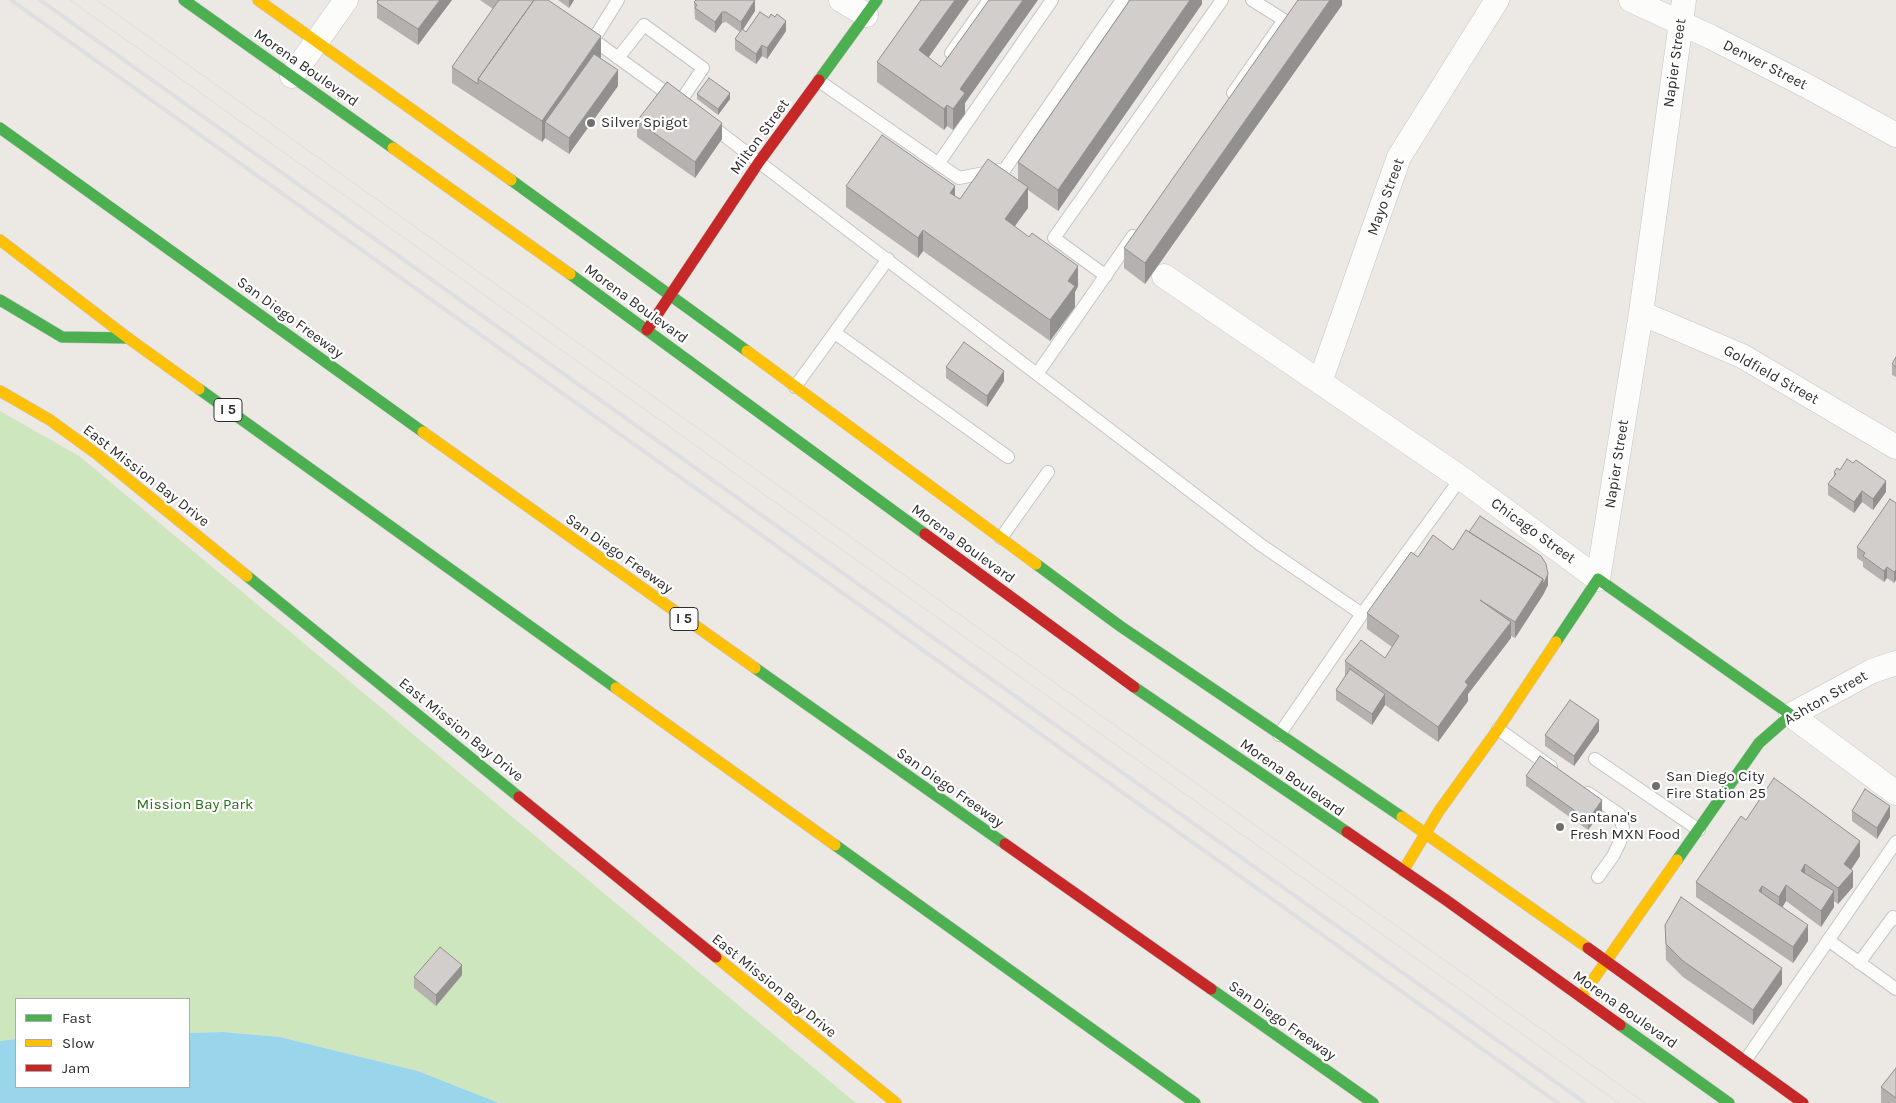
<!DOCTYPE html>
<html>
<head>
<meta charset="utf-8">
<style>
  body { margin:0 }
  #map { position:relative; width:1896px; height:1103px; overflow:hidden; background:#ece8e4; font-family:Karla,sans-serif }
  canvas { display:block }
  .legend { position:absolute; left:15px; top:998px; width:175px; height:90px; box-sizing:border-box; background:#fff; border:1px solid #ababab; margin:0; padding:6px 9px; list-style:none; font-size:15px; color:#2e2e2e }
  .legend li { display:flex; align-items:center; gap:10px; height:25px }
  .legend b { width:25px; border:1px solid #ababab }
</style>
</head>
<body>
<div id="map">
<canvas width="1896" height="1103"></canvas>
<ul class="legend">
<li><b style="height:6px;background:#4caf50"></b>Fast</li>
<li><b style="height:6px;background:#ffc107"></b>Slow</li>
<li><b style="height:6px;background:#c62828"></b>Jam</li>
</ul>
</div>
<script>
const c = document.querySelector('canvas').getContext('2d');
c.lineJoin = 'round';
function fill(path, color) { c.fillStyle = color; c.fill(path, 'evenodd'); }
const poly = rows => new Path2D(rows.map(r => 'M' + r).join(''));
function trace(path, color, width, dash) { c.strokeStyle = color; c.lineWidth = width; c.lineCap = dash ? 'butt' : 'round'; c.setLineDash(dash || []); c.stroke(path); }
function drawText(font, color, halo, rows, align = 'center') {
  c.font = font + ' Karla,sans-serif'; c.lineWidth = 4.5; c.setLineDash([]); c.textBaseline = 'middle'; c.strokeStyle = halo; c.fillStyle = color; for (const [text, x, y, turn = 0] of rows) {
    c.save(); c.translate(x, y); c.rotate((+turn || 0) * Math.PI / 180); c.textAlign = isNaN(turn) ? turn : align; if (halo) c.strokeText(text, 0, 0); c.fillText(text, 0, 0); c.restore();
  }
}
const green = poly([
  [0,411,79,456,856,1103,499,1103,418,1071,280,1037,224,1032,189,1033,189,999,16,999,16,1039,0,1041]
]);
const water = poly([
  [223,1032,280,1037,418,1071,499,1103,0,1103,0,1041,16,1039,16,1087,189,1087,189,1033]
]);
const lane = poly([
  [588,36,675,99],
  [593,40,618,0],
  [951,53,989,0],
  [618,58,644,25,703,68,680,102],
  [819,81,959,178,1005,169,1122,0],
  [1233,93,1284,20,1252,0],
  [709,124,1261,545,1362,614,1461,478],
  [938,164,1052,0],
  [1106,276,1054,238,1222,0],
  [835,333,1008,457],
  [1037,374,1133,236],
  [795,387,888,259],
  [1001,538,1048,472],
  [1498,729,1551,767],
  [1279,735,1362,614],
  [1595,759,1699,830],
  [1588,793,1619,814,1623,828,1620,842,1613,856,1598,877],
  [1828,940,1896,989],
  [1859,963,1893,917,1896,919],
  [1745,1061,1896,842]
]);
const street = poly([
  [841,0,866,15],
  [1631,0,1711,37,1807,86,1896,135],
  [292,76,346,0],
  [1164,276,1461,478,1598,579,1641,313,1684,0],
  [1641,313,1742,356,1896,447],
  [1320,382,1399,157,1497,0],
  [1896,663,1872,671,1791,715,1896,793]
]);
const fast = poly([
  [184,0,393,148],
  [819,80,877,0],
  [0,128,423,432],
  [511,180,747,351],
  [570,274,925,534],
  [0,300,62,337,128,338],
  [199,389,616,688],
  [1036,564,1120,626,1402,817],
  [247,576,519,797],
  [1556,642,1598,579,1791,715,1759,743,1677,860],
  [755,668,1005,844],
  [1134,687,1347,832],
  [835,845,1195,1103],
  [1211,989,1373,1103],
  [1620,1025,1729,1103]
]);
const slow = poly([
  [258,0,511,180],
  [393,148,570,274],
  [0,240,128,338,199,389],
  [747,351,1036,564],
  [0,391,50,420,98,455,247,576],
  [423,432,755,668],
  [616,688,835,845],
  [1402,817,1588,948],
  [1403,871,1439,811,1498,729,1556,642],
  [716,957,896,1103],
  [1581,997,1677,860]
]);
const jam = poly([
  [647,330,759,162,819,80],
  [925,534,1134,687],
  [519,797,716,957],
  [1347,832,1446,900,1620,1025],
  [1005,844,1211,989],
  [1588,948,1803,1103]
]);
const tram = poly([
  [70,0,1619,1103],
  [97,0,1645,1103]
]);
const rail = poly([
  [11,0,1558,1103],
  [40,0,1585,1103]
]);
const wall = poly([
  [452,0,418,45,377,18,377,3],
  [480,0,548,0,601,57,600,58,618,86,569,154,545,138,542,142,452,83,452,67,493,9],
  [558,0,574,0,569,8],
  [921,0,969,0,928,57,965,103,965,114,953,130,947,126,944,130,877,82,877,62],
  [1202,0,1202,4,1058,211,1028,190,1028,208,1014,226,1078,286,1075,292,1075,307,1050,341,923,251,918,258,846,207,846,186,955,196,960,199,1018,180,1018,162],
  [1342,0,1342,5,1145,284,1124,268,1124,248],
  [694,2,755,11,743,30,746,32,786,31,767,59,762,56,756,64,735,50,735,39,740,32,726,22,722,23,715,33,695,19],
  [697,94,730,99,718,115,697,99],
  [637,121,722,139,695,178,637,137],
  [1896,357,1896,389,1896,377,1892,375,1892,364],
  [946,367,1004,381,987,407,946,378],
  [1840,470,1886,492,1873,510,1862,502,1854,513,1828,495,1828,484,1834,477,1834,472],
  [1896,503,1894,583,1887,578,1884,582,1863,567,1863,562,1857,558,1857,547],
  [1453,550,1548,585,1543,595,1515,638,1511,636,1511,638,1468,694,1468,701,1438,742,1385,705,1372,725,1336,700,1336,690,1345,676,1345,661,1385,658,1392,647,1367,629,1367,613,1418,557],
  [1599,731,1574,766,1545,746,1545,735],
  [1526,776,1602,811,1588,830,1526,786],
  [1852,811,1890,817,1877,839,1852,821],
  [1746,820,1860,856,1851,870,1853,887,1838,904,1834,901,1834,907,1821,927,1786,901,1782,907,1808,941,1793,963,1696,897,1696,882],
  [1665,925,1782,984,1753,1025,1683,977,1666,960],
  [462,975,436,1006,414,988,414,977],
  [1896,1068,1896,1103,1881,1103,1881,1087]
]);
const shadedWall = poly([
  [440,0,452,0,418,45,418,29],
  [569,0,574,0,569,8],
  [755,0,755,11,741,32,741,22],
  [955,0,969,0,919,71,919,50],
  [1023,0,1038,0,965,103,965,114,953,130,953,109,960,89],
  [1190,0,1202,0,1202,4,1058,211,1058,190],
  [1330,0,1342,0,1342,5,1145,284,1145,263],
  [722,12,722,23,715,33,715,22],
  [786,21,786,31,767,59,767,48],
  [601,36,601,57,552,127,545,122,545,138,542,142,542,121],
  [762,45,762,56,756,64,756,54],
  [618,70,618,86,569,154,569,138],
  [730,93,730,99,718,115,718,109],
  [947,105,947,126,944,130,944,109],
  [722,123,722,139,695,178,695,162],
  [955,186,955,207,950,193],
  [1028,187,1028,208,1005,240,1005,219],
  [923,230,923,251,918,258,918,238],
  [1078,266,1078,286,1075,292,1075,307,1050,341,1050,320,1068,281],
  [1004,371,1004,381,987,407,987,396],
  [1886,481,1886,492,1873,510,1873,499],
  [1862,491,1862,502,1854,513,1854,502],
  [1887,567,1887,578,1884,582,1884,571],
  [1896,570,1896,580,1894,583,1894,572],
  [1548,574,1548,585,1543,595,1515,638,1515,622,1543,579],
  [1511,622,1511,638,1468,694,1468,701,1438,742,1438,727,1465,682],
  [1385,694,1385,705,1372,725,1372,714],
  [1599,720,1599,731,1574,766,1574,756],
  [1602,800,1602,811,1588,830,1588,820],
  [1890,806,1890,817,1877,839,1877,828],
  [1860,841,1860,856,1844,880,1844,864],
  [1805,864,1805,879,1801,871],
  [1853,871,1853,887,1838,904,1838,888],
  [1786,885,1786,901,1779,913,1779,897],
  [1762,886,1762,902,1759,891],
  [1834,891,1834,907,1821,927,1821,911],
  [1808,925,1808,941,1793,963,1793,947],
  [462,965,462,975,436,1006,436,995],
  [1782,968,1782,984,1753,1025,1753,1010]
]);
const building = poly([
  [378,0,440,0,418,29,377,3,378,0],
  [499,0,534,0,478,79,478,84,452,67,499,0],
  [534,0,548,0,601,36,542,121,478,79,534,0],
  [696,0,755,0,741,22,726,12,722,12,715,22,695,8,697,5,694,2,696,0],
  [921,0,955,0,919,50,941,67,989,0,1023,0,960,89,965,93,953,109,947,105,944,109,877,62,921,0],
  [1130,0,1190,0,1058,190,1018,162,1130,0],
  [1298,0,1330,0,1145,263,1124,248,1298,0],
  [760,12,769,18,771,14,775,17,777,14,786,21,767,48,762,45,756,54,735,39,742,29,746,32,760,12],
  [594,54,618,70,569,138,545,122,594,54],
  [709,78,730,93,718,109,697,94,709,78],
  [667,82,722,123,695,162,637,121,667,82],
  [882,135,955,186,950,193,960,199,988,159,1028,187,1005,219,1029,237,1032,233,1078,266,1068,281,1075,286,1050,320,923,230,918,238,846,186,882,135],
  [964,342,1004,371,987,396,946,367,964,342],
  [1896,357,1896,367,1892,364,1896,357],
  [1847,459,1853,463,1856,460,1886,481,1873,499,1862,491,1854,502,1828,484,1836,474,1834,472,1837,468,1840,470,1847,459],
  [1890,499,1896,503,1896,570,1894,572,1887,567,1884,571,1863,556,1865,553,1857,547,1890,499],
  [1480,516,1541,556,1546,564,1548,574,1543,585,1543,579,1469,532,1480,516],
  [1466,530,1543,579,1515,622,1480,600,1511,622,1465,682,1468,685,1438,727,1345,661,1361,640,1385,658,1399,636,1367,613,1411,552,1418,557,1433,535,1453,550,1466,530],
  [1350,669,1385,694,1372,714,1336,690,1350,669],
  [1570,700,1599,720,1574,756,1545,735,1570,700],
  [1540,756,1602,800,1588,820,1526,776,1540,756],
  [1774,778,1860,841,1844,864,1853,871,1838,888,1805,864,1801,871,1834,891,1821,911,1786,885,1779,897,1762,886,1759,891,1808,925,1793,947,1696,882,1741,816,1746,820,1774,778],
  [1865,789,1890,806,1877,828,1852,811,1865,789],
  [1681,897,1782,968,1753,1010,1683,961,1666,944,1665,925,1681,897],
  [440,947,462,965,436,995,414,977,440,947],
  [1896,1068,1896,1098,1881,1087,1896,1068]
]);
const markers = [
  [591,123,5,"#706f6e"],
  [1656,786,5,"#706f6e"],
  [1560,827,5,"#706f6e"]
];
const shields = [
  [228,410,28],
  [684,619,28]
];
const shieldNames = [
  ["I 5",228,410],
  ["I 5",684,619]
];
const streetNames = [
  ["Napier Street",1675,63,-82],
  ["Denver Street",1765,65,27],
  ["Morena Boulevard",306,68,35],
  ["Milton Street",760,137,-54],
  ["Mayo Street",1386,197,-70],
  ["Morena Boulevard",636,304,36],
  ["San Diego Freeway",290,318,36],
  ["Goldfield Street",1771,375,29],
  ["Napier Street",1617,464,-81],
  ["East Mission Bay Drive",146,476,38],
  ["Chicago Street",1533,531,36],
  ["Morena Boulevard",963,544,36],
  ["San Diego Freeway",619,554,35],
  ["Ashton Street",1826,698,-30],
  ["East Mission Bay Drive",461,730,39],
  ["Morena Boulevard",1292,778,35],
  ["San Diego Freeway",950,788,35],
  ["East Mission Bay Drive",774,986,39],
  ["Morena Boulevard",1625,1010,35],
  ["San Diego Freeway",1282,1021,35]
];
const poiNames = [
  ["Silver Spigot",601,123],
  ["San Diego City",1666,777],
  ["Fire Station 25",1666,794],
  ["Santana's",1570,818],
  ["Fresh MXN Food",1570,835]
];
const parkNames = [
  ["Mission Bay Park",195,805]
];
fill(green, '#cee6be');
fill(water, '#99d6ec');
trace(lane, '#c5c4c5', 14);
trace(street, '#c5c4c5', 25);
trace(fast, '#c5c4c5', 12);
trace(slow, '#c5c4c5', 12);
trace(jam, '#c5c4c5', 12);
trace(lane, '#fcfcfb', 12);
trace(street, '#fcfcfb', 24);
trace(fast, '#4caf50', 11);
trace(slow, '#ffc107', 11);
trace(jam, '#c62828', 11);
trace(tram, '#dfdfe1', 1);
trace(rail, '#dfdfe1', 4);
fill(wall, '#b4b1af');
fill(shadedWall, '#92908e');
fill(building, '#d1cecb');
trace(building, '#92908e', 1);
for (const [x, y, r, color] of markers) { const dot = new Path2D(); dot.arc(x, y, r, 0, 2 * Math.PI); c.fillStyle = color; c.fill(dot); trace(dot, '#fff', 2); }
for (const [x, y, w] of shields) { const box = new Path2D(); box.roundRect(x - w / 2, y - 11.5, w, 23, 4); c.fillStyle = '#fff'; c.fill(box); trace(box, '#2e2e2e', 1); }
drawText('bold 14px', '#2e2e2e', null, shieldNames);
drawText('15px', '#2e2e2e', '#fff', streetNames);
drawText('15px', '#2e2e2e', '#fff', poiNames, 'left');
drawText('15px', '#2c6e1b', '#fff', parkNames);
</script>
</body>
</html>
